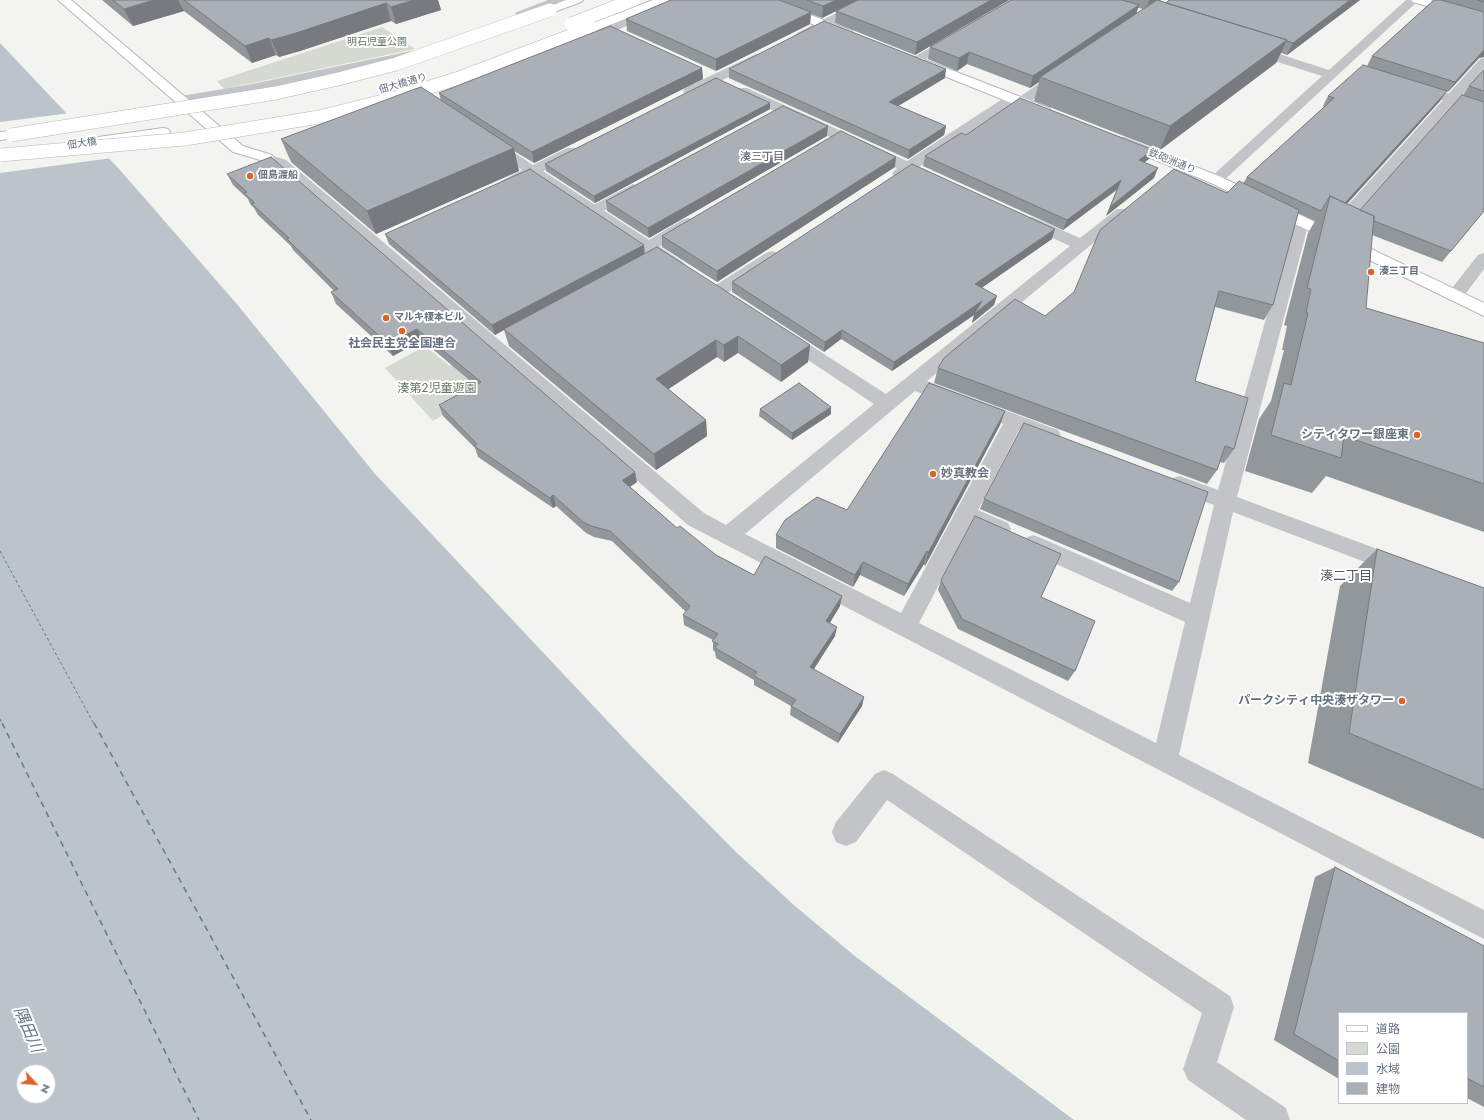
<!DOCTYPE html>
<html>
<head>
<meta charset="utf-8">
<style>
  body { margin:0 }
  #map { position:relative; width:1484px; height:1120px; overflow:hidden; background:#f3f4f0; font-family:Jost,"Noto Sans JP",sans-serif }
  canvas { display:block }
  .legend { position:absolute; left:1338px; top:1012px; width:130px; height:92px; box-sizing:border-box; background:#fff; border:1px solid #c1c6cc; margin:0; padding:5px 7px; list-style:none; font-size:12px; color:#64707f }
  .legend li { display:flex; align-items:center; gap:8px; height:20px }
  .legend b { width:20px; border:1px solid #c1c6cc }
  .north { position:absolute; left:16px; top:1064px; width:40px; height:40px; box-sizing:border-box; background:#fff; border:1px solid #c1c6cc; border-radius:50%; rotate:116deg; font-size:11px; font-weight:700; line-height:16px; text-align:center; color:#64707f }
  .north::after { content:''; display:block; margin:auto; width:14px; height:18px; background:#d8652c; clip-path:polygon(50% 0,100% 100%,50% 72%,0 100%) }
</style>
</head>
<body>
<div id="map">
<canvas width="1484" height="1120"></canvas>
<ul class="legend">
<li><b style="height:5px;background:#fff"></b>道路</li>
<li><b style="height:11px;background:#d4dad1"></b>公園</li>
<li><b style="height:11px;background:#bbc4ca"></b>水域</li>
<li><b style="height:11px;background:#aab0b5"></b>建物</li>
</ul>
<div class="north">N</div>
</div>
<script>
const c = document.querySelector('canvas').getContext('2d');
c.lineJoin = 'round';
function fill(path, color) { c.fillStyle = color; c.fill(path, 'evenodd'); }
const poly = rows => new Path2D(rows.map(r => 'M' + r).join(''));
function trace(path, color, width, dash) { c.strokeStyle = color; c.lineWidth = width; c.lineCap = dash ? 'butt' : 'round'; c.setLineDash(dash || []); c.stroke(path); }
function drawText(font, color, halo, rows, align = 'center') {
  c.font = font + ' Jost,"Noto Sans JP",sans-serif'; c.lineWidth = 4; c.setLineDash([]); c.textBaseline = 'middle'; c.strokeStyle = halo; c.fillStyle = color; for (const [text, x, y, turn = 0] of rows) {
    c.save(); c.translate(x, y); c.rotate((+turn || 0) * Math.PI / 180); c.textAlign = isNaN(turn) ? turn : align; if (halo) c.strokeText(text, 0, 0); c.fillText(text, 0, 0); c.restore();
  }
}
const green = poly([
  [382,27,415,49,224,89,217,81],
  [425,346,450,366,473,355,500,381,433,421,385,368]
]);
const water = poly([
  [0,43,120,170,236,303,376,475,633,748,736,852,795,906,856,957,1074,1120,0,1120],
  [24,1072,48,1072,48,1096,24,1096]
]);
const pier = poly([
  [70,113,112,158,0,173,0,122]
]);
const ferryFar1 = poly([
  [0,551,94,724],
  [0,719,2,724]
]);
const ferry = poly([
  [2,723,199,1120],
  [94,723,311,1120]
]);
const lane = poly([
  [1484,58,1484,70,1340,233,1328,233,1326,230,1328,227,1480,59,1484,58],
  [633,184,638,186,641,189,638,192,598,214,593,216,588,214,585,211,588,208,633,184],
  [688,218,694,220,696,223,694,226,654,250,648,252,642,250,640,247,642,244,682,220,688,218]
]);
const street = poly([
  [548,0,565,0,563,2,525,16,521,18,515,14,517,12,548,0],
  [667,0,683,0,681,2,590,42,586,43,580,39,582,36,667,0],
  [862,0,877,0,805,39,801,40,795,36,797,33,862,0],
  [1406,0,1419,0,1221,183,1211,183,1209,180,1211,177,1322,76,1246,52,1244,49,1246,46,1254,46,1329,70,1406,0],
  [955,33,959,34,961,37,959,40,919,63,911,63,909,60,955,33],
  [411,51,417,55,415,58,247,93,181,104,176,103,174,100,176,97,181,96,247,85,411,51],
  [756,54,762,58,760,61,695,94,685,94,683,91,685,88,756,54],
  [1062,70,1067,71,1068,74,1067,77,1025,105,1020,106,1014,103,919,167,939,176,941,179,939,182,934,183,909,173,899,177,894,176,892,173,897,168,737,94,735,91,737,88,747,88,907,161,1007,96,1012,95,1018,98,1057,71,1062,70],
  [1415,83,1484,105,1484,113,1410,90,1408,87,1415,83],
  [492,140,497,141,533,165,567,148,577,148,579,151,577,154,543,171,683,262,685,266,683,270,677,271,671,270,532,177,511,187,501,187,499,184,501,181,522,170,487,147,485,144,487,141,492,140],
  [267,154,286,160,704,513,726,525,874,404,778,340,775,336,778,332,784,330,790,332,886,394,1070,246,1020,223,1018,220,1020,217,1032,217,1080,238,1117,209,1127,209,1130,212,1127,215,927,381,1058,430,1061,435,1058,440,1051,442,1019,430,978,510,1008,523,1011,529,1008,535,1000,537,970,525,919,623,1156,743,1185,622,1025,550,1022,544,1025,538,1033,535,1041,538,1190,603,1214,505,1173,490,1170,484,1173,478,1180,476,1218,490,1293,222,1295,219,1301,217,1307,219,1309,222,1237,497,1407,560,1410,566,1407,572,1399,575,1233,512,1179,755,1484,910,1484,939,688,525,276,166,262,161,260,158,262,155,267,154],
  [915,391,1003,424,901,613,745,534,915,391],
  [772,251,778,253,780,256,778,259,723,296,717,297,711,296,709,292,711,288,766,253,772,251],
  [1484,253,1484,269,1461,300,1455,301,1449,300,1446,296,1449,292,1478,255,1484,253],
  [884,770,893,774,1230,996,1234,1007,1217,1062,1286,1108,1290,1120,1246,1120,1188,1080,1183,1069,1202,1013,887,800,856,842,846,846,836,842,832,832,836,822,875,774,884,770]
]);
const secondary = poly([
  [58,0,71,0,243,146,272,155,274,158,272,161,267,162,233,152,58,0],
  [566,0,583,0,581,2,554,12,550,13,544,10,546,8,566,0],
  [653,0,669,0,667,2,595,31,587,31,585,28,587,25,653,0],
  [756,0,772,0,852,31,854,34,848,38,844,37,758,2,756,0],
  [1411,0,1430,0,1484,15,1484,23,1413,2,1411,0],
  [918,57,1049,108,1051,111,1049,114,1039,114,914,64,912,61,914,58,918,57],
  [35,128,40,129,42,132,40,135,0,140,0,132,35,128],
  [163,128,168,129,170,132,168,135,91,146,86,145,84,142,86,139,91,138,163,128],
  [1124,138,1221,177,1484,303,1484,316,1211,183,1119,145,1117,142,1119,139,1124,138]
]);
const secondaryBridge = poly([
  [571,24,633,0],
  [11,135,276,93,338,79,396,64,550,10],
  [0,155,185,139,319,117,391,99,456,79,591,28]
]);
const wall = poly([
  [102,0,440,0,438,0,441,10,396,24,391,21,300,51,279,57,276,55,252,63,184,11,133,26],
  [671,0,1009,0,915,55,835,23,836,11,822,18,811,14,810,24,716,71,627,31,626,19],
  [1011,0,1161,0,1160,1,1166,3,1360,0,1287,55,1281,53,1276,63,1160,150,1034,101,1039,82,1030,88,967,64,957,71,928,59,930,47],
  [1138,8,1143,9,1136,14],
  [1434,0,1484,0,1484,57,1479,58,1448,92,1446,91,1440,101,1347,204,1360,210,1463,95,1469,86,1484,70,1484,211,1442,262,1372,235,1366,308,1484,343,1484,532,1326,476,1312,493,1245,471,1259,419,1271,401,1284,350,1282,350,1287,326,1284,325,1308,233,1315,221,1298,213,1273,305,1264,320,1215,307,1195,381,1234,449,1224,463,1220,462,1217,470,1207,484,934,383,938,368,1045,316,1227,193,1243,184,1247,177,1324,107,1323,106,1328,96,1367,66,1372,56],
  [702,68,703,79,534,163,514,151,519,171,376,234,291,162,281,139,441,101,439,93],
  [729,69,945,78,898,106,946,126,944,135,908,159,729,78],
  [770,103,770,109,595,203,546,171,545,164],
  [966,135,1153,150,1149,159,1144,162,1154,178,1106,216,1117,190,1063,230,923,166,925,156],
  [827,136,649,238,607,211,606,201],
  [895,167,717,282,662,247,662,236],
  [227,174,637,482,630,487,677,528,716,555,754,575,840,606,830,623,835,636,813,669,864,697,862,706,838,743,790,715,791,706,754,685,754,680,716,658,715,652,713,650,713,640,684,625,683,615,686,612,612,541,594,537,586,533,556,506,553,508,478,457,475,448,443,416,439,405,475,385,422,340,393,356,336,304,331,292,334,291,293,250,291,246,258,215,254,208,250,204,248,199,233,185],
  [385,234,645,253,810,345,808,362,781,382,738,353,724,362,717,357,668,389,706,420,707,436,656,470,509,346,504,330,495,335,389,244],
  [1052,239,982,287,994,305,972,323,974,315,892,371,841,339,824,352,732,292,732,282],
  [760,409,831,414,792,440,759,416],
  [1000,425,925,566,924,564,904,596,860,575,853,587,776,548,776,535,847,510],
  [984,499,1179,582,1172,591,980,509],
  [1377,549,1484,588,1484,839,1308,763,1340,586],
  [941,580,1041,597,1075,671,1068,681,958,629,938,590],
  [1335,867,1484,946,1484,1107,1467,1098,1467,1013,1339,1013,1339,1079,1274,1040,1315,877]
]);
const shadedWall = poly([
  [154,0,178,0,184,11,133,26,124,9],
  [414,0,440,0,438,0,441,10,396,24,391,7],
  [836,0,859,0,822,18,823,6],
  [991,0,1009,0,915,55,917,42],
  [1149,0,1161,0,1146,10],
  [1350,0,1360,0,1287,55,1293,43],
  [386,3,391,21,300,51,279,57,271,40],
  [1139,5,1135,17,1040,77,1039,82,1030,88,1033,76],
  [811,12,810,24,716,71,716,59],
  [269,38,276,55,252,63,245,46],
  [1287,40,1276,63,1160,150,1170,126],
  [1484,50,1484,57,1479,58,1448,92,1455,82],
  [969,52,967,64,957,71,959,58],
  [702,68,703,79,534,163,532,152],
  [946,69,945,78,888,112,889,102],
  [1447,91,1440,101,1326,227,1332,216],
  [770,103,770,109,595,203,594,196],
  [828,126,827,136,649,238,648,228],
  [946,126,944,135,908,159,909,150],
  [514,148,519,171,376,234,367,211],
  [1153,150,1149,159,1135,169,1139,160],
  [896,157,895,167,717,282,717,271],
  [1158,168,1154,178,1106,216,1110,207],
  [1121,180,1117,189,1063,230,1067,220],
  [1055,229,1052,239,973,294,975,284],
  [644,245,645,255,504,329,504,330,495,335,492,325],
  [997,296,994,305,972,323,974,315,892,371,894,362,982,301],
  [417,329,422,340,393,356,388,344],
  [842,330,841,339,824,352,825,342],
  [738,336,738,353,724,362,724,345],
  [716,340,717,357,658,396,656,379],
  [810,345,808,362,781,382,781,365],
  [831,407,831,414,792,440,792,433],
  [1005,411,1000,425,925,566,928,553],
  [706,420,707,436,656,470,654,454],
  [635,472,637,482,625,490,623,480],
  [553,495,556,506,553,508,550,498],
  [927,551,924,564,904,596,908,584],
  [863,562,860,575,853,587,855,575],
  [842,596,840,606,825,630,826,621],
  [837,627,835,636,809,677,810,667],
  [864,697,862,706,838,743,840,734]
]);
const building = poly([
  [113,0,154,0,124,9,113,0],
  [184,0,414,0,391,7,386,3,293,34,271,40,269,38,245,46,184,0],
  [671,0,779,0,811,12,716,59,626,19,671,0],
  [807,0,836,0,823,6,807,0],
  [858,0,991,0,917,42,836,11,858,0],
  [1011,0,1122,0,1139,5,1033,76,969,52,959,58,930,47,1011,0],
  [1157,0,1287,40,1170,126,1040,77,1157,0],
  [1169,0,1350,0,1293,43,1287,41,1287,40,1166,3,1169,0],
  [1434,0,1441,0,1484,12,1484,50,1455,82,1372,56,1434,0],
  [1478,0,1484,0,1484,2,1478,0],
  [824,21,946,69,889,102,946,126,909,150,729,69,824,21],
  [610,26,702,68,532,152,439,93,610,26],
  [1363,65,1447,91,1345,203,1330,196,1321,211,1247,177,1334,98,1328,96,1363,65],
  [1484,70,1484,91,1469,86,1484,70],
  [716,78,770,103,594,196,545,164,716,78],
  [421,87,514,148,367,211,281,139,415,89,421,87],
  [1462,95,1484,102,1484,211,1451,251,1374,221,1374,216,1360,210,1462,95],
  [1020,98,1153,150,1139,160,1158,168,1110,207,1121,180,1067,220,925,156,961,133,966,135,1020,98],
  [783,106,828,126,648,228,606,201,783,106],
  [841,131,896,157,717,271,662,236,841,131],
  [271,157,635,472,623,480,623,481,677,528,680,526,716,555,754,575,765,556,842,596,826,621,837,627,810,667,864,697,840,734,791,706,796,700,754,676,757,672,715,648,718,644,712,641,718,634,683,615,690,606,610,531,591,526,583,522,553,495,550,498,474,446,477,444,439,405,481,382,417,329,388,344,331,292,338,289,287,239,289,238,252,204,255,203,244,193,247,192,227,174,271,157],
  [912,164,1055,229,975,284,997,296,974,314,982,301,894,362,842,330,825,342,732,282,912,164],
  [530,169,644,245,492,325,385,234,530,169],
  [1174,169,1227,193,1239,181,1299,210,1273,305,1219,291,1195,381,1248,398,1234,449,1225,446,1217,470,938,368,944,358,1015,299,1045,316,1074,292,1100,230,1174,169],
  [1330,196,1374,216,1366,308,1484,343,1484,484,1344,436,1341,458,1271,435,1284,383,1291,385,1308,313,1306,313,1311,289,1307,288,1330,196],
  [657,247,810,345,781,365,738,336,724,345,716,340,656,379,706,420,654,454,504,329,657,247],
  [799,383,831,407,792,433,760,409,799,383],
  [929,383,1005,411,928,553,927,551,908,584,863,562,855,575,776,535,785,520,817,497,847,510,929,383],
  [1024,423,1208,492,1179,582,984,499,1024,423],
  [975,516,1061,554,1041,597,1095,621,1075,671,962,619,941,580,975,516],
  [1377,549,1484,588,1484,790,1349,733,1377,549],
  [1335,867,1484,946,1484,1087,1467,1078,1467,1013,1339,1013,1339,1061,1294,1034,1335,867]
]);
const markers = [
  [250,176,4,"#d8652c"],
  [1371,272,4,"#d8652c"],
  [386,318,4,"#d8652c"],
  [402,331,4,"#d8652c"],
  [1417,435,4,"#d8652c"],
  [933,474,4,"#d8652c"],
  [1402,701,4,"#d8652c"]
];
const farParknames = [
  ["明石児童公園",377,43]
];
const farStreetnames = [
  ["佃大橋通り",403,84,-16],
  ["佃大橋",82,144,-8],
  ["鉄砲洲通り",1172,162,22]
];
const farPoinames = [
  ["佃島渡船",258,176],
  ["湊三丁目",1379,272],
  ["マルキ榎本ビル",394,318]
];
const farNeighbourhoodnames = [
  ["湊三丁目",762,157]
];
const poiNames = [
  ["社会民主党全国連合",402,344,"center"],
  ["シティタワー銀座東",1409,435],
  ["妙真教会",941,474,"left"],
  ["パークシティ中央湊ザタワー",1394,701]
];
const parkNames = [
  ["湊第2児童遊園",437,389]
];
const neighbourhoodNames = [
  ["湊二丁目",1346,577]
];
const nearWaternames = [
  ["隅田川",27,1030,67]
];
fill(green, '#d4dad1');
fill(water, '#bbc4ca');
fill(pier, '#f3f4f0');
trace(ferryFar1, '#657884', 1, [3, 2.5]);
trace(ferry, '#657884', 1.5, [6, 5]);
trace(secondary, '#b4b7bc', 2);
fill(lane, '#c2c4c8');
fill(street, '#c2c4c8');
fill(secondary, '#fff');
trace(secondaryBridge, '#b4b7bc', 14, []);
trace(secondaryBridge, '#fff', 13);
fill(wall, '#92979c');
fill(shadedWall, '#777b7f');
fill(building, '#aab0b5');
trace(building, '#777b7f', 1);
for (const [x, y, r, color] of markers) { const dot = new Path2D(); dot.arc(x, y, r, 0, 2 * Math.PI); c.fillStyle = color; c.fill(dot); trace(dot, '#fff', 1.5); }
drawText('10px', '#657763', '#fff', farParknames);
drawText('10px', '#64707f', '#fff', farStreetnames);
drawText('bold 10px', '#64707f', '#fff', farPoinames, 'left');
drawText('11px', '#525a65', '#fff', farNeighbourhoodnames);
drawText('bold 12px', '#64707f', '#fff', poiNames, 'right');
drawText('12px', '#657763', '#fff', parkNames);
drawText('13px', '#525a65', '#fff', neighbourhoodNames);
drawText('italic 16px', '#657884', '#fff', nearWaternames);
</script>
</body>
</html>
